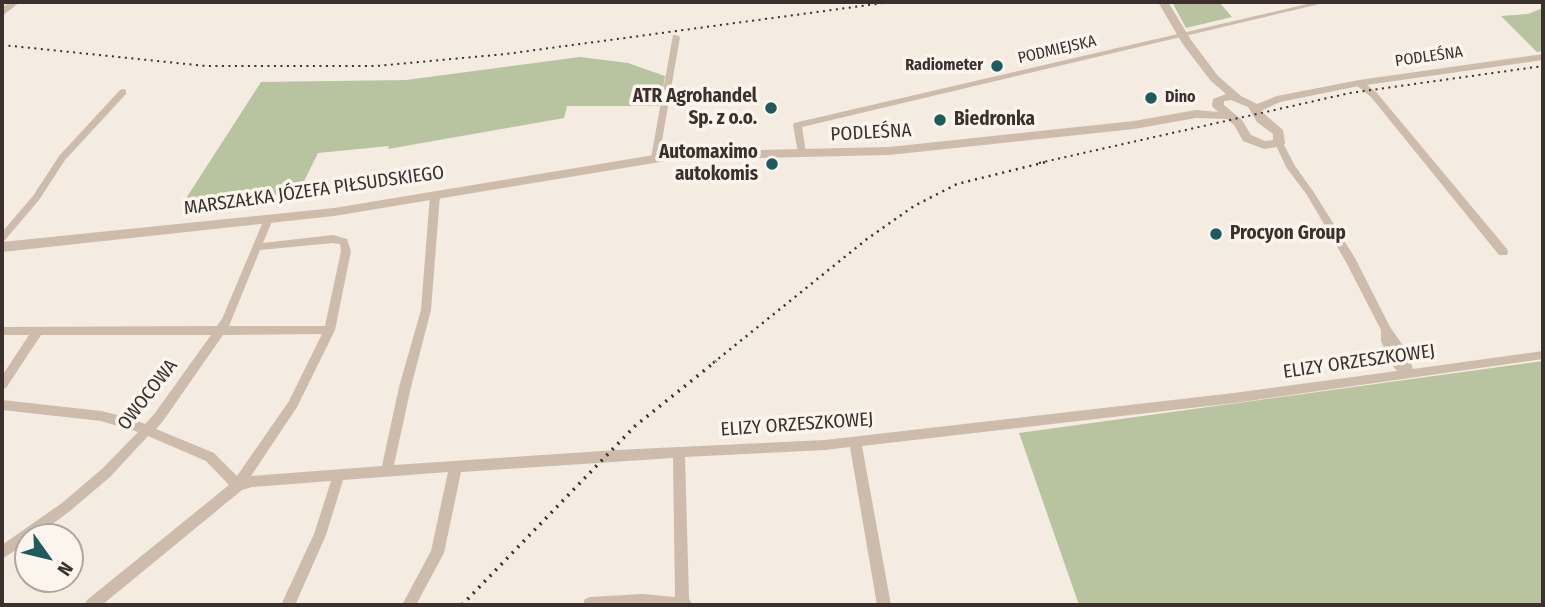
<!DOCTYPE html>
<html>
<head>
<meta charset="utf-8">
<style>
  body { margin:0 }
  #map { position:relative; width:1545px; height:607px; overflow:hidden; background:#f4ebe1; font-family:"Fira Sans Condensed",sans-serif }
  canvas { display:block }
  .frame { position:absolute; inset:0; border:4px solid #3b302b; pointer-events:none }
  .north { position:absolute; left:14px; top:523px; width:70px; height:70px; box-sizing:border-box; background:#fbf5ee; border:2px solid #aea6a0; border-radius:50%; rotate:124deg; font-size:19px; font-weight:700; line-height:28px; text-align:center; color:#3b302b }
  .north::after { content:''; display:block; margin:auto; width:24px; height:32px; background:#1f5a5e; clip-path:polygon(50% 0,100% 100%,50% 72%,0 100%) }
</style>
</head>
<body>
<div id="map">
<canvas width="1545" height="607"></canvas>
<div class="frame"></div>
<div class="north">N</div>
</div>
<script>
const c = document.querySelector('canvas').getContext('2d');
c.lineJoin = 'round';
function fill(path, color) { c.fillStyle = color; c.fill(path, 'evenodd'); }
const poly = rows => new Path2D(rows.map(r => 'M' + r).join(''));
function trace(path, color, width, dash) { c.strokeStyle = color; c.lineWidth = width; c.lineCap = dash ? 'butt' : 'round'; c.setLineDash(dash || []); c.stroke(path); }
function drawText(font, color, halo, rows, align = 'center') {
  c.font = font + ' "Fira Sans Condensed",sans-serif'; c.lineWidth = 7; c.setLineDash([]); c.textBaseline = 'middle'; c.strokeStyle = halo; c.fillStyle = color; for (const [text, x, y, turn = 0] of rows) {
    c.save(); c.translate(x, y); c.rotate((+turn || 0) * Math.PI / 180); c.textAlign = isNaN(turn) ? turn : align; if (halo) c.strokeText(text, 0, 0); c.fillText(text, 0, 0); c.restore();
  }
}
const green = poly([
  [1172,2,1219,2,1232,17,1186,28],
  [1543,8,1543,51,1537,52,1501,16,1528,14],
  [580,57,628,63,665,76,660,106,567,106,564,118,388,149,389,146,318,153,302,185,287,185,283,194,214,201,215,198,185,200,261,82,406,80],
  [1543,361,1543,605,1079,605,1019,433]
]);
const minor = poly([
  [1316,2,1328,2,802,127,806,153,802,156,798,153,793,125,794,123,1316,2],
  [673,35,676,35,680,37,659,158,655,161,651,158,673,35],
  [1356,81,1362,81,1377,93,1507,249,1508,252,1507,255,1499,255,1371,97,1356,85,1356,81],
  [123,89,126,90,126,94,65,160,39,200,5,240,2,241,2,232,33,196,59,156,120,90,123,89],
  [1279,140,1283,143,1295,166,1313,191,1355,258,1390,327,1407,351,1413,369,1543,351,1543,359,1234,403,862,446,891,605,877,605,850,447,825,450,685,457,689,599,693,605,583,604,585,599,590,597,643,594,675,597,673,458,461,472,444,553,416,605,402,605,431,551,448,472,343,480,326,535,295,605,281,605,314,534,331,481,252,487,242,490,102,605,85,605,87,600,229,485,206,461,148,436,110,477,70,511,35,537,28,537,28,542,2,559,2,545,62,503,102,469,138,432,101,421,2,410,2,400,101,411,130,418,145,424,155,413,211,335,41,335,6,388,2,390,2,376,29,335,2,335,2,327,217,326,222,319,265,217,271,217,273,219,263,243,333,235,347,239,351,251,335,330,297,407,251,476,382,466,399,387,421,310,430,195,435,192,440,195,431,310,411,387,394,465,617,450,825,440,1234,393,1397,371,1390,363,1381,341,1381,330,1346,262,1307,195,1286,167,1275,143,1279,140],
  [333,243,340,244,341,251,325,326,229,326,260,250,333,243],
  [322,334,289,401,237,476,214,453,156,429,163,421,223,335,322,334]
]);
const tertiary = poly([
  [9,2,20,2,2,16,2,8,9,2],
  [1158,2,1168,2,1191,40,1218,76,1241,96,1257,104,1277,96,1359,80,1543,54,1543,60,1359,86,1280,102,1261,111,1283,130,1285,143,1283,146,1264,149,1243,141,1234,125,1227,119,1196,118,1134,129,889,155,672,160,334,216,2,252,2,242,334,208,672,152,889,147,1134,121,1196,110,1218,112,1212,106,1213,99,1226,94,1210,80,1182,43,1158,2],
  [1231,100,1248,107,1257,122,1273,134,1273,140,1265,141,1251,135,1242,120,1224,105,1224,101,1231,100]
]);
const railFar2 = poly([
  [2,45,206,66,376,66,506,54,891,2],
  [1039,163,1350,93,1543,66]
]);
const railFar1 = poly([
  [713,363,867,239,914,206,957,184,1046,162]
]);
const rail = poly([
  [462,605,635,426,716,361]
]);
const markers = [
  [997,66,7,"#1f5a5e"],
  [1151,98,7,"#1f5a5e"],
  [771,108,7,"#1f5a5e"],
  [940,120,7,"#1f5a5e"],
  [772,164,7,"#1f5a5e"],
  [1216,234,7,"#1f5a5e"]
];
const farStreetnames = [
  ["PODMIEJSKA",1057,50,-13],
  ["PODLEŚNA",1429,57,-8]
];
const farPoinames = [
  ["Radiometer",983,66],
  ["Dino",1165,98,"left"]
];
const poiNames = [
  ["ATR Agrohandel",757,97],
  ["Sp. z o.o.",757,119],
  ["Biedronka",954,120,"left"],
  ["Automaximo",758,153],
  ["autokomis",758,175],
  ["Procyon Group",1230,234,"left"]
];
const streetNames = [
  ["PODLEŚNA",871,133,-3],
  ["MARSZAŁKA JÓZEFA PIŁSUDSKIEGO",314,191,-8],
  ["ELIZY ORZESZKOWEJ",1359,362,-8],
  ["OWOCOWA",148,395,-52],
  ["ELIZY ORZESZKOWEJ",797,425,-4]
];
fill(green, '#b8c4a0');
fill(minor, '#cdbbac');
fill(tertiary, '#cdbbac');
trace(railFar2, '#3b302b', 2, [2, 4.5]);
trace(railFar1, '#3b302b', 2.5, [2, 5]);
trace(rail, '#3b302b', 3.5, [2, 6]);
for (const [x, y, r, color] of markers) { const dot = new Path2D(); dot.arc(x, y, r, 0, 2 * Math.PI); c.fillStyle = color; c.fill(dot); trace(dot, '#fbf5ee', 2.5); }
drawText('16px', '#3b302b', '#fbf5ee', farStreetnames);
drawText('bold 16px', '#3b302b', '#fbf5ee', farPoinames, 'right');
drawText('bold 19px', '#3b302b', '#fbf5ee', poiNames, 'right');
drawText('19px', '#3b302b', '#fbf5ee', streetNames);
</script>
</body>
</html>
